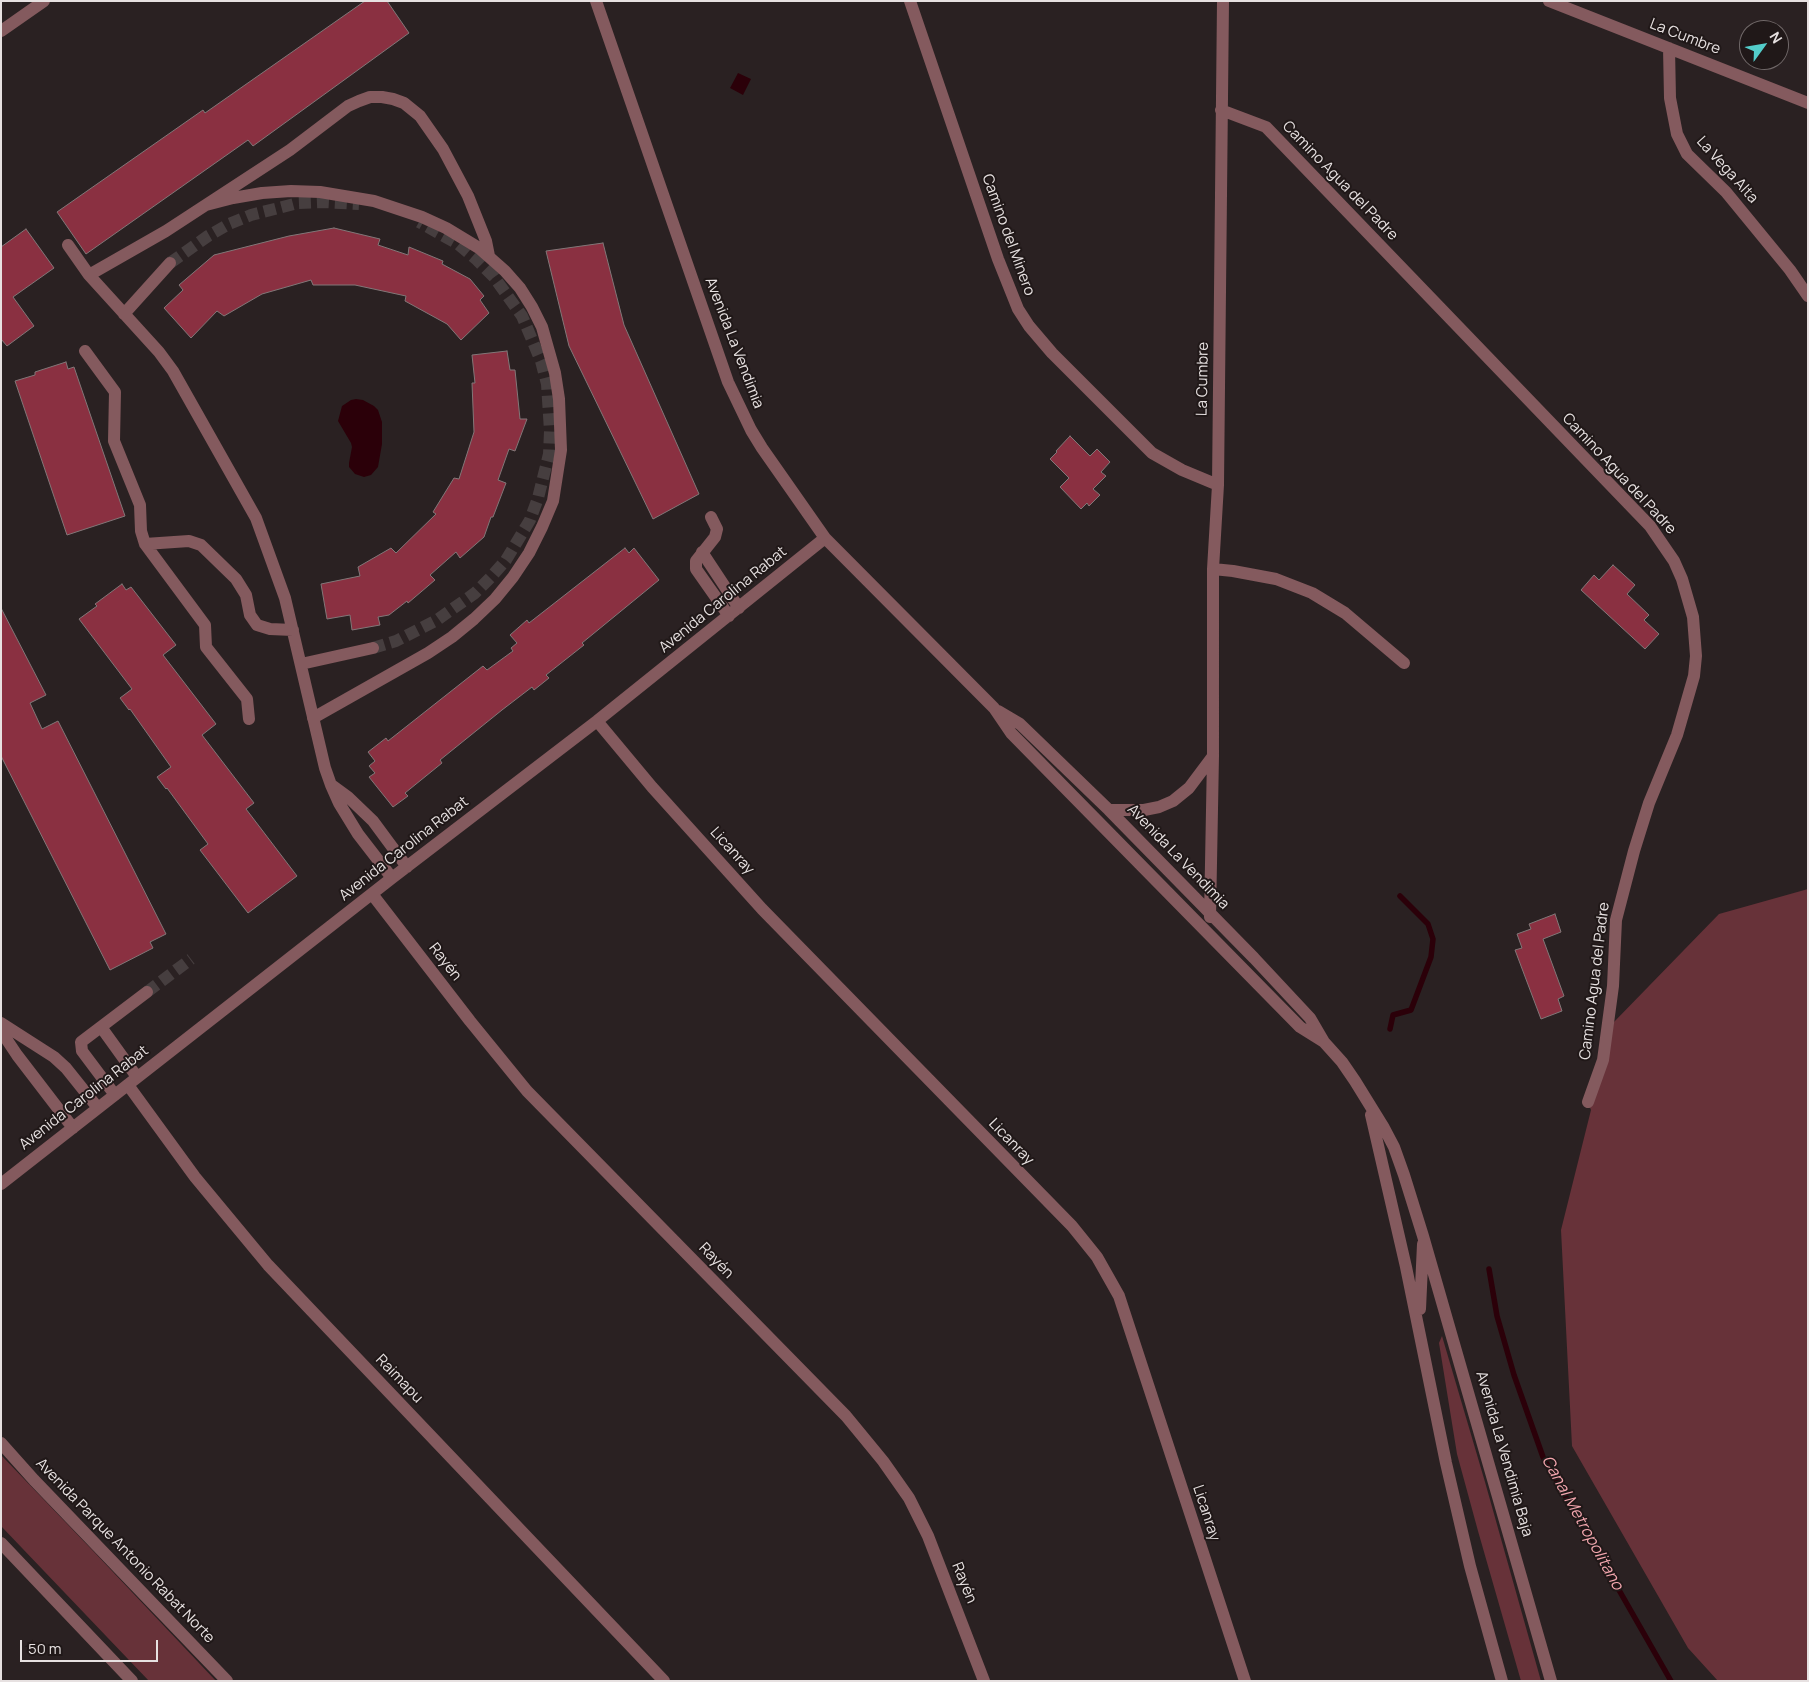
<!DOCTYPE html>
<html>
<head>
<meta charset="utf-8">
<style>
  body { margin:0 }
  #map { position:relative; width:1809px; height:1682px; overflow:hidden; background:#2a2122; font-family:Manrope,sans-serif }
  canvas { display:block }
  .frame { position:absolute; inset:0; border:2px solid #e7e1e1; pointer-events:none }
  .north { position:absolute; left:1739px; top:20px; width:50px; height:50px; box-sizing:border-box; background:#201818; border:1px solid #706868; border-radius:50%; rotate:58deg; font-size:14px; font-weight:700; line-height:20px; text-align:center; color:#e7e1e1 }
  .north::after { content:''; display:block; margin:auto; width:18px; height:22px; background:#53cdca; clip-path:polygon(50% 0,100% 100%,50% 72%,0 100%) }
  .scale { position:absolute; left:20px; top:1640px; width:138px; height:22px; box-sizing:border-box; border:2px solid #e7e1e1; border-top:0; padding-left:6px; font-size:15px; line-height:18px; white-space:nowrap; color:#e7e1e1; -webkit-text-stroke:4px #201818; paint-order:stroke }
</style>
</head>
<body>
<div id="map">
<canvas width="1809" height="1682"></canvas>
<div class="frame"></div>
<div class="north">N</div>
<div class="scale">50 m</div>
</div>
<script>
const c = document.querySelector('canvas').getContext('2d');
c.lineJoin = 'round';
function fill(path, color) { c.fillStyle = color; c.fill(path, 'evenodd'); }
const poly = rows => new Path2D(rows.map(r => 'M' + r).join(''));
function trace(path, color, width, dash) { c.strokeStyle = color; c.lineWidth = width; c.lineCap = dash ? 'butt' : 'round'; c.setLineDash(dash || []); c.stroke(path); }
function drawText(font, color, halo, rows, align = 'center') {
  c.font = font + ' Manrope,sans-serif'; c.lineWidth = 4; c.setLineDash([]); c.textBaseline = 'middle'; c.strokeStyle = halo; c.fillStyle = color; for (const [text, x, y, turn = 0] of rows) {
    c.save(); c.translate(x, y); c.rotate((+turn || 0) * Math.PI / 180); c.textAlign = isNaN(turn) ? turn : align; if (halo) c.strokeText(text, 0, 0); c.fillText(text, 0, 0); c.restore();
  }
}
const green = poly([
  [1808,889,1808,1681,1718,1681,1688,1648,1572,1446,1561,1230,1591,1110,1588,1102,1613,1023,1719,914],
  [1442,1336,1485,1482,1541,1681,1521,1681,1478,1531,1457,1454,1439,1343],
  [1,1455,96,1554,216,1681,149,1681,1,1526]
]);
const water = poly([
  [738,73,751,79,743,95,730,88],
  [356,399,363,400,374,406,378,410,382,422,382,444,378,467,371,475,364,477,355,474,349,467,349,463,352,447,351,443,338,421,342,406,351,400]
]);
const stream = poly([
  [1390,1029,1393,1015,1411,1010,1431,957,1433,939,1428,924,1400,896],
  [1489,1269,1497,1316,1514,1375,1543,1457,1671,1681]
]);
const building = poly([
  [365,1,387,1,409,33,253,146,248,140,86,254,57,212,203,110,205,113,365,1],
  [334,228,380,239,378,245,408,255,409,247,443,261,442,264,470,279,484,296,480,300,489,313,461,340,447,324,405,301,406,296,355,285,313,285,311,280,262,294,224,316,217,311,191,338,164,308,183,290,179,285,214,255,289,236,334,228],
  [26,229,54,268,13,297,34,326,7,346,1,339,1,247,26,229],
  [603,243,624,325,699,494,653,519,569,346,546,251,603,243],
  [507,351,510,370,515,370,520,419,527,419,515,451,509,449,498,480,506,483,493,517,491,517,484,537,460,558,456,552,430,575,435,580,408,603,407,601,389,615,378,617,380,625,352,630,350,615,327,619,321,584,360,576,358,567,391,548,396,553,436,514,433,512,454,478,459,479,474,432,472,383,475,383,472,355,507,351],
  [66,362,68,369,74,367,125,516,67,535,15,381,35,375,35,372,66,362],
  [1070,436,1090,456,1097,449,1110,462,1101,472,1106,476,1093,489,1100,495,1089,506,1087,503,1081,509,1060,487,1069,478,1050,459,1057,452,1056,451,1070,436],
  [625,548,629,553,634,548,659,580,582,643,584,645,546,675,549,678,534,690,532,687,502,710,440,760,442,763,405,793,408,796,393,807,369,777,375,773,369,766,375,761,368,752,386,738,388,741,483,666,487,670,513,651,511,648,517,643,510,635,527,620,529,623,625,548],
  [1613,565,1635,585,1627,594,1649,615,1644,620,1659,634,1645,649,1581,590,1594,575,1599,580,1613,565],
  [122,584,126,590,131,587,176,645,163,655,216,724,202,735,254,803,246,809,297,876,248,913,200,850,208,844,167,788,166,789,157,777,171,767,130,709,129,710,120,698,132,689,79,619,97,606,95,604,122,584],
  [1,608,46,695,30,703,42,729,58,721,166,934,150,942,153,948,110,970,1,756,1,608],
  [1555,914,1561,932,1543,939,1564,996,1558,999,1562,1011,1541,1019,1515,950,1522,948,1517,934,1531,929,1529,924,1555,914]
]);
const minorTunnel = poly([
  [170,263,208,236,229,224,251,215,298,203,322,202,359,204],
  [373,648,396,641,437,620,475,593,491,577,506,560,530,520,538,498,549,454,550,431,547,384,541,361,522,316,494,277,477,260,458,244,419,222],
  [147,992,191,959]
]);
const minor = poly([
  [596,1,728,382,751,430,762,448,825,538,994,708,1011,733,1243,969,1300,1027,1324,1042],
  [910,1,998,259,1018,309,1029,326,1052,353,1152,453,1182,470,1218,485],
  [1549,1,1808,103],
  [1,31,44,1],
  [1669,48,1670,98,1677,134,1687,154,1726,192,1790,270,1808,296],
  [1221,110,1266,127,1650,526,1674,561,1682,579,1693,617,1696,656,1694,676,1677,735,1649,803,1634,851,1616,920,1613,986,1603,1060,1588,1102],
  [206,205,233,198,262,193,291,191,320,192,374,201,422,217,446,228,479,248,505,271,520,288,532,307,542,327,555,373,559,399,561,450,553,501,542,527,529,553,513,577,495,599,474,619,452,637,428,653,313,718],
  [68,245,89,275,159,352,173,371,256,518,285,598,325,768,331,785,339,803,358,834,392,878],
  [89,275,166,231,290,150,348,106,359,101,370,97,382,97,393,99,404,103,420,116,443,149,468,196,486,241,489,256],
  [124,314,170,263],
  [85,351,115,392,114,441,140,505,141,531,145,544,205,625,206,647,247,699,249,719],
  [711,517,717,529,715,537,696,561,696,569,729,616],
  [145,544,189,541,201,545,236,579,246,595,250,615,257,625,270,629,293,630],
  [702,552,739,608],
  [1213,569,1233,571,1276,579,1312,593,1345,613,1404,663],
  [301,664,373,648],
  [998,711,1020,724,1109,810,1254,958,1310,1018,1324,1042,1342,1062,1355,1081,1384,1128,1394,1147,1404,1175,1423,1236,1551,1681],
  [597,721,652,787,762,909,1072,1226,1097,1257,1119,1296,1245,1681],
  [333,786,348,797,373,821,407,867],
  [1109,810,1144,810,1159,807,1173,801,1189,788,1213,756],
  [372,894,470,1021,527,1091,846,1416,883,1461,909,1498,928,1536,984,1681],
  [1210,917,1213,756,1213,569,1218,485,1223,1],
  [1,1023,54,1057,66,1068,98,1108],
  [101,1027,137,1077],
  [1,1031,17,1055,73,1128],
  [128,1085,195,1177,268,1265,664,1681],
  [115,1095,82,1051,81,1042,147,992],
  [1371,1115,1406,1267,1446,1463,1470,1566,1502,1681],
  [1,1184,392,878,597,721,825,538],
  [1420,1309,1423,1244],
  [1,1443,34,1480,227,1681],
  [1,1543,132,1681]
]);
const streetNames = [
  ["La Cumbre",1685,37,21],
  ["La Vega Alta",1727,170,48],
  ["Camino Agua del Padre",1340,181,46],
  ["Camino del Minero",1008,235,70],
  ["Avenida La Vendimia",734,343,69],
  ["La Cumbre",1203,379,-89],
  ["Camino Agua del Padre",1619,474,47],
  ["Avenida Carolina Rabat",723,600,-39],
  ["Avenida Carolina Rabat",404,849,-38],
  ["Licanray",732,851,48],
  ["Avenida La Vendimia",1178,857,46],
  ["Rayén",445,962,52],
  ["Camino Agua del Padre",1595,981,-83],
  ["Avenida Carolina Rabat",84,1098,-38],
  ["Licanray",1011,1142,46],
  ["Rayén",716,1261,46],
  ["Raimapu",399,1379,46],
  ["Avenida La Vendimia Baja",1504,1454,74],
  ["Licanray",1206,1513,72],
  ["Avenida Parque Antonio Rabat Norte",125,1551,46],
  ["Rayén",964,1583,68]
];
const waterNames = [
  ["Canal Metropolitano",1582,1523,61]
];
fill(green, '#673239');
fill(water, '#2b0009');
trace(stream, '#2b0009', 5.5);
fill(building, '#8a3041');
trace(building, '#827778', 1);
trace(minorTunnel, '#463e3f', 12, [12, 6]);
trace(minor, '#845a5e', 12);
drawText('15px', '#e7e1e1', '#201818', streetNames);
drawText('italic 16px', '#f4a7af', '#201818', waterNames);
</script>
</body>
</html>
